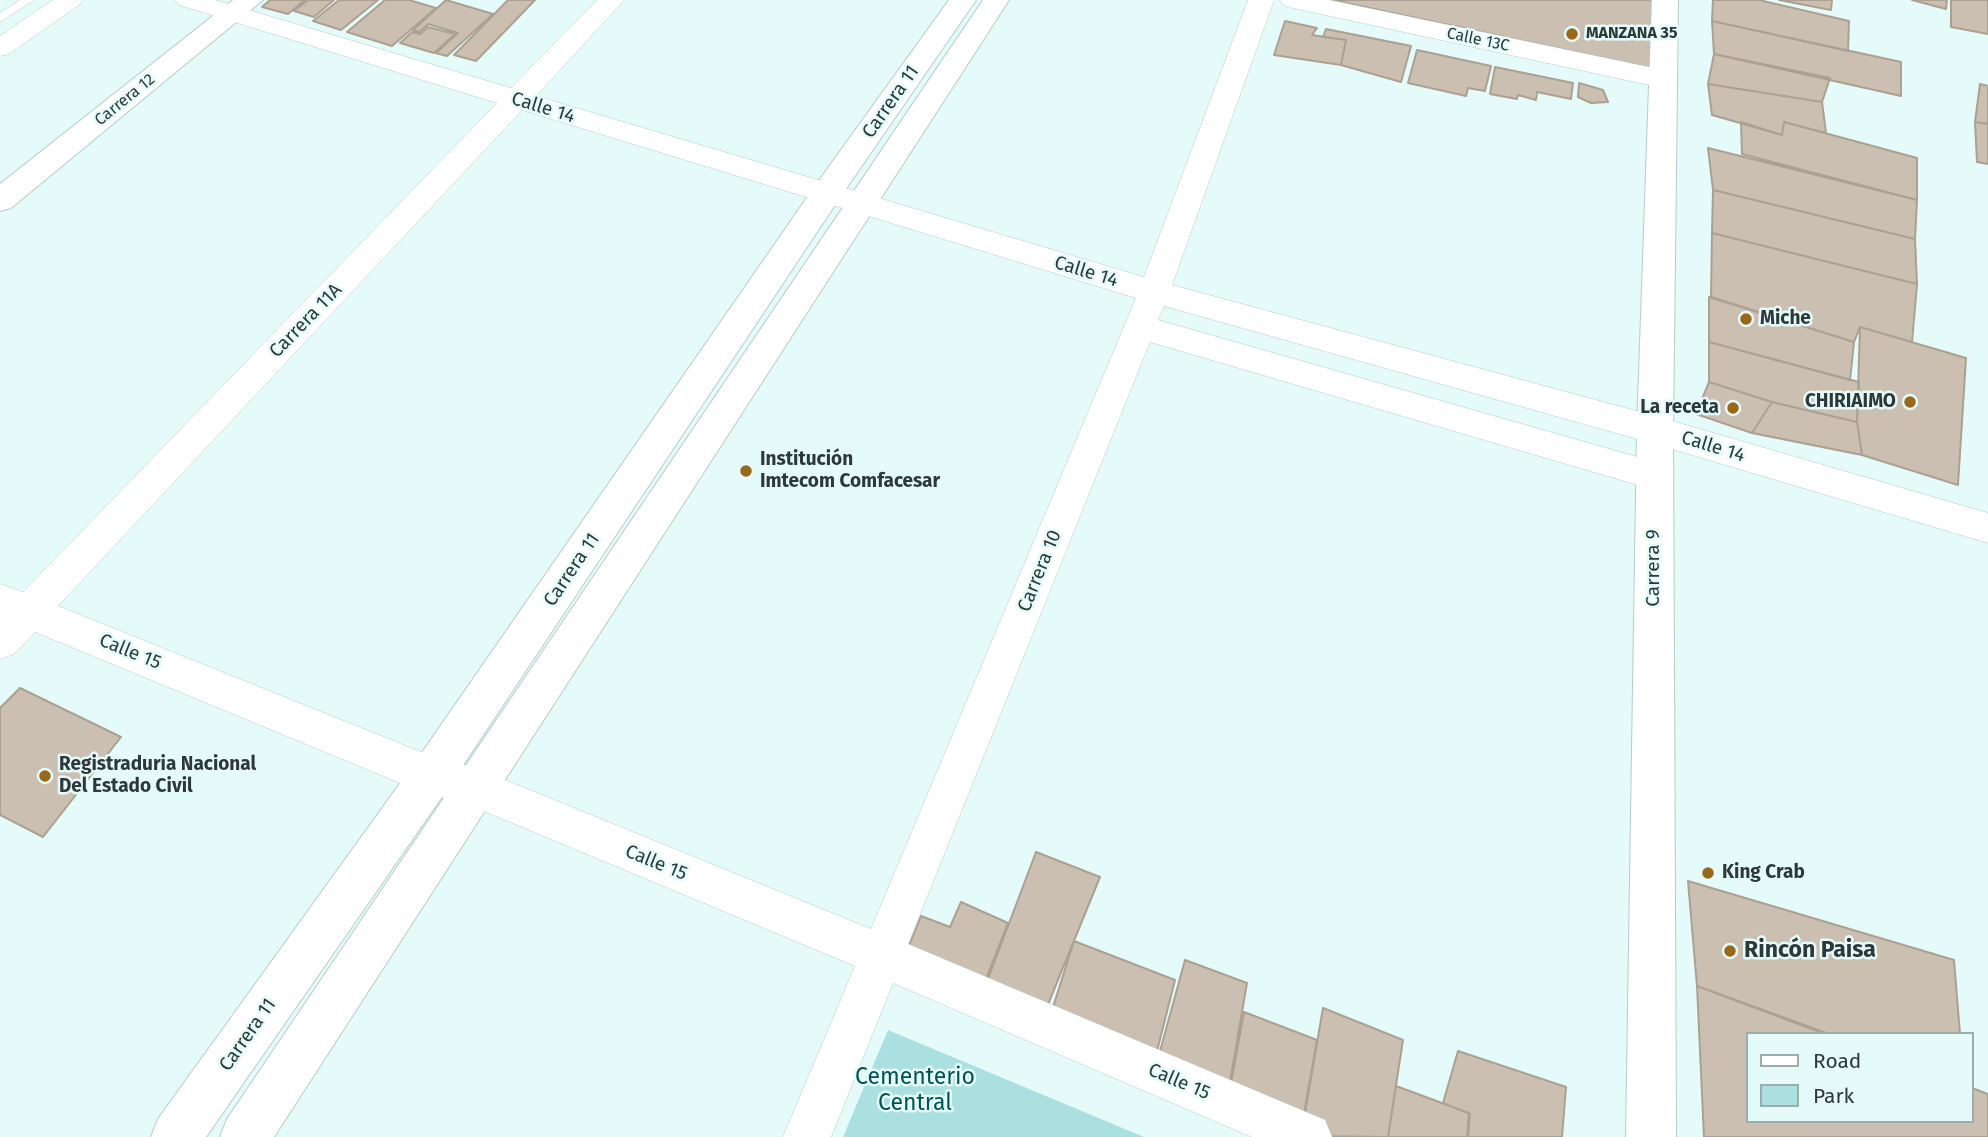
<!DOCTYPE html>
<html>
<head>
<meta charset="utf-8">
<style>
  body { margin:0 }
  #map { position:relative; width:1988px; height:1137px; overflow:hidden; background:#e4fbfa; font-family:"Fira Sans",sans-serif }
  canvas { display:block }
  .legend { position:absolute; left:1746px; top:1032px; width:228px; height:91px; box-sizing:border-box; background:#e4fbfa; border:2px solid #9cadac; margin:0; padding:9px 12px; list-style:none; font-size:21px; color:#2f3838 }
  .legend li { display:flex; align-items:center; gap:14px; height:35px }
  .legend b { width:35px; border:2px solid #9cadac }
</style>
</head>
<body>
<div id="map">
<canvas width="1988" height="1137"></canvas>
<ul class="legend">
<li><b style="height:9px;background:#fff"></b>Road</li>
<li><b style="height:19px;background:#aae0df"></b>Park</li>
</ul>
</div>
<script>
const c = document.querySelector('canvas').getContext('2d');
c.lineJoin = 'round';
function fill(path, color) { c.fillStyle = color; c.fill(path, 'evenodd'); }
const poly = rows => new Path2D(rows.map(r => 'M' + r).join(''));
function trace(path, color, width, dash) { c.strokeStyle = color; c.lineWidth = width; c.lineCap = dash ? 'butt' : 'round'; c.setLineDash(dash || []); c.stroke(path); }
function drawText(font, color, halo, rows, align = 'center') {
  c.font = font + ' "Fira Sans",sans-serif'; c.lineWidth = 5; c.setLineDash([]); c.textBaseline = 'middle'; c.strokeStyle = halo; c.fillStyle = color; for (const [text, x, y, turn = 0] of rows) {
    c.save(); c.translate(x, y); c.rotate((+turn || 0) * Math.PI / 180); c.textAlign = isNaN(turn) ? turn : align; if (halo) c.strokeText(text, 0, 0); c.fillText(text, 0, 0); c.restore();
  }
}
const green = poly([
  [888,1030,1144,1137,843,1137]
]);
const building = poly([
  [270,0,305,0,288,14,262,7,270,0],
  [308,0,334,0,314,17,294,11,308,0],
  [339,0,378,0,341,30,313,21,339,0],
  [385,0,409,0,436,8,392,46,347,32,385,0],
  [446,0,493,14,447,56,436,53,458,33,428,24,419,32,413,30,446,0],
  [508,0,535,0,476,61,454,55,508,0],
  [1332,0,1654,0,1650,68,1332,0],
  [1713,0,1759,0,1849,21,1848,51,1712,21,1713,0],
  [1779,0,1832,0,1831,10,1779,0],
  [1912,0,1947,0,1946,9,1912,0],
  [1951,0,1988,0,1988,34,1951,27,1951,0],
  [1285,21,1317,28,1312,35,1346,40,1341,65,1274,55,1285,21],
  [1712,21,1901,62,1901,96,1714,54,1712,21],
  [428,27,455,34,434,53,400,43,412,32,420,34,428,27],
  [1326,29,1411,46,1401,82,1341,65,1346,40,1323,37,1326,29],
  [1417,50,1491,66,1485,91,1468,88,1466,96,1408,83,1417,50],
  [1714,54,1830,78,1822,102,1708,84,1714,54],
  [1495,67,1573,83,1571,99,1537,92,1536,100,1518,95,1517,99,1490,94,1495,67],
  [1579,83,1603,90,1608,102,1591,103,1578,97,1579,83],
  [1708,84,1822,102,1826,133,1784,122,1782,135,1712,115,1708,84],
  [1980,84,1988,86,1988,124,1975,122,1980,84],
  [1741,122,1782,135,1784,122,1917,158,1917,200,1742,154,1741,122],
  [1975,122,1988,124,1988,164,1977,162,1975,122],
  [1708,148,1917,200,1915,239,1713,190,1708,148],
  [1713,190,1915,239,1917,284,1712,233,1713,190],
  [1712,233,1917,284,1912,342,1860,327,1854,342,1711,297,1712,233],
  [1709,297,1854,342,1850,380,1709,342,1709,297],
  [1860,327,1966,358,1958,485,1862,455,1857,422,1860,327],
  [1709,342,1859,382,1857,422,1772,402,1709,382,1709,342],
  [1709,382,1772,402,1752,433,1696,414,1709,382],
  [1772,402,1857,422,1862,455,1752,433,1772,402],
  [20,688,121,737,43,837,0,815,0,708,20,688],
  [1036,852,1100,877,1040,1024,980,1000,1036,852],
  [1688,881,1954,960,1960,1034,1829,1034,1697,986,1688,881],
  [961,902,1008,923,976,1004,898,973,921,916,950,927,961,902],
  [1074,941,1175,980,1152,1071,1047,1026,1074,941],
  [1185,960,1247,983,1226,1105,1154,1073,1185,960],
  [1697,986,1825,1034,1748,1034,1748,1121,1972,1121,1972,1088,1988,1094,1988,1137,1704,1137,1697,986],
  [1323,1008,1403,1040,1388,1137,1301,1136,1323,1008],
  [1244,1012,1317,1040,1300,1136,1227,1105,1244,1012],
  [1458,1051,1566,1087,1562,1137,1468,1137,1470,1114,1443,1103,1458,1051],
  [1396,1086,1469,1113,1467,1137,1388,1137,1396,1086]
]);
const lane = poly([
  [20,0,34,0,0,22,0,13,20,0]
]);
const street = poly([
  [53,0,83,0,79,5,9,54,0,56,0,36,53,0],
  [175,0,215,0,511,88,597,0,624,0,536,96,1144,277,1248,0,1274,0,1172,285,1655,416,1988,513,1988,543,1655,444,1164,306,1158,320,1655,462,1667,466,1672,476,1667,486,1655,490,1150,342,908,944,1325,1120,1332,1137,1252,1137,893,983,831,1137,783,1137,855,966,474,807,417,790,35,632,14,654,0,659,0,584,23,592,497,103,179,5,175,0],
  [522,110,1136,298,871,929,476,768,431,756,58,606,522,110],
  [1280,0,1329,0,1663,70,1673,73,1677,79,1673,85,1663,88,1293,8,1284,5,1280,0]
]);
const secondary = poly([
  [233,0,263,0,11,208,0,211,0,184,233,0],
  [949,0,976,0,837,202,446,791,206,1137,151,1137,158,1119,416,761,815,186,949,0],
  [983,0,1009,0,274,1137,220,1137,227,1119,983,0],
  [1652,0,1678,0,1673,430,1676,1137,1626,1137,1637,430,1652,0]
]);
const markers = [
  [1572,34,7,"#99681b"],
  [1746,319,7,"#99681b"],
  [1910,402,7,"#99681b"],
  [1733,408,7,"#99681b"],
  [746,471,7,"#99681b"],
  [45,776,7,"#99681b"],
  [1708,873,7,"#99681b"],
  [1730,951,7,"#99681b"]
];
const farPoinames = [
  ["MANZANA 35",1586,34]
];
const farStreetnames = [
  ["Calle 13C",1478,40,12],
  ["Carrera 12",125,100,-39]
];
const streetNames = [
  ["Carrera 11",891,102,-55],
  ["Calle 14",543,108,17],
  ["Calle 14",1086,272,17],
  ["Carrera 11A",306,321,-46],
  ["Calle 14",1713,447,17],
  ["Carrera 9",1654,568,-90],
  ["Carrera 11",572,570,-56],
  ["Carrera 10",1040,571,-68],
  ["Calle 15",130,652,22],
  ["Calle 15",656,863,22],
  ["Carrera 11",248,1035,-55],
  ["Calle 15",1179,1082,23]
];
const poiNames = [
  ["Miche",1760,319],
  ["CHIRIAIMO",1896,402,"right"],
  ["La receta",1719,408,"right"],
  ["Institución",760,460],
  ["Imtecom Comfacesar",760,482],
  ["Registraduria Nacional",59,765],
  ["Del Estado Civil",59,787],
  ["King Crab",1722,873]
];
const nearPoinames = [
  ["Rincón Paisa",1744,951]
];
const nearParknames = [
  ["Cementerio",915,1078],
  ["Central",915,1104]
];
fill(green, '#aae0df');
fill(building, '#cbbfb1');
trace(building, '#aba092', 2);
trace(lane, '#b6cbcb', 1);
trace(street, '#b6cbcb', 1);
trace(secondary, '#b6cbcb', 2);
fill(lane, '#fff');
fill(street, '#fff');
fill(secondary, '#fff');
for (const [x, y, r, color] of markers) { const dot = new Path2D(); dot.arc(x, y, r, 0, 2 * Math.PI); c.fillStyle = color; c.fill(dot); trace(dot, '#e4fbfa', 2.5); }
drawText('bold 16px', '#2f3838', '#e4fbfa', farPoinames, 'left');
drawText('16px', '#2f3838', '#e4fbfa', farStreetnames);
drawText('19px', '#2f3838', '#e4fbfa', streetNames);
drawText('bold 19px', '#2f3838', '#e4fbfa', poiNames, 'left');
drawText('bold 23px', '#2f3838', '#e4fbfa', nearPoinames, 'left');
drawText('23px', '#015353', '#e4fbfa', nearParknames);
</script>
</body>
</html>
